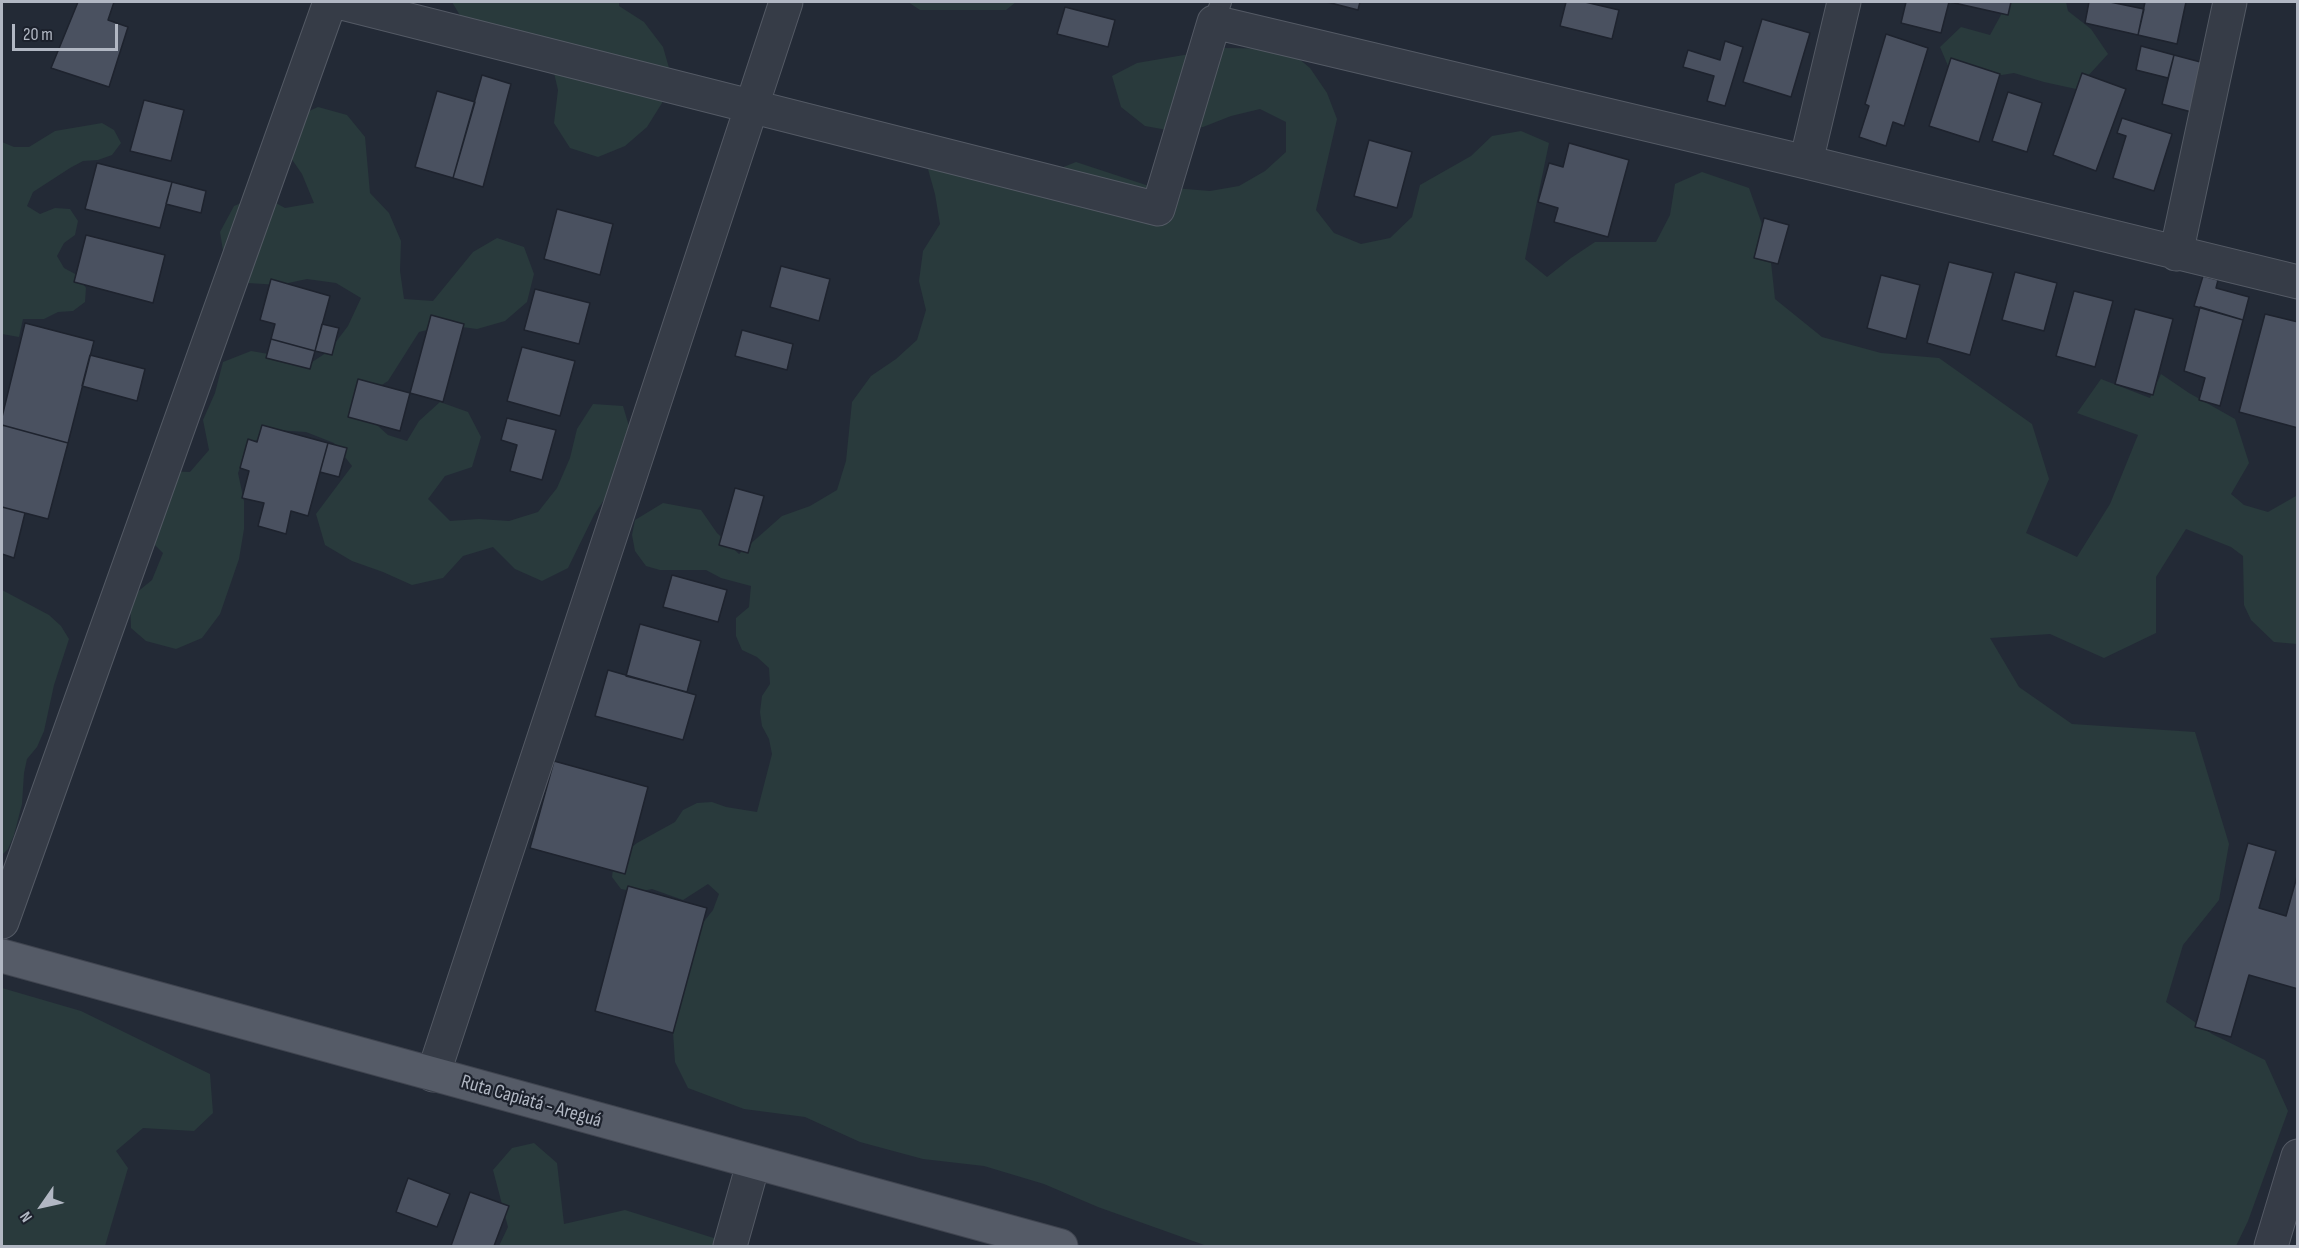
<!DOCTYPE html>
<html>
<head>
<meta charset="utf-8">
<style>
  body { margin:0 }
  #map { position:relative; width:2299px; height:1248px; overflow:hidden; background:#232a36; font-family:"Sofia Sans Condensed",sans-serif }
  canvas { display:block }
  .frame { position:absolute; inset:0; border:3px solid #b1b7c3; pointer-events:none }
  .north { position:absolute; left:12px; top:1176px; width:60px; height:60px; -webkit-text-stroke:4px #1c212c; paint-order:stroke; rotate:236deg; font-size:16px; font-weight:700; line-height:24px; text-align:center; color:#b1b7c3 }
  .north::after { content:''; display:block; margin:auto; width:21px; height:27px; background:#b1b7c3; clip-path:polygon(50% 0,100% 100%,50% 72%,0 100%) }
  .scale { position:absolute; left:12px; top:24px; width:106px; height:27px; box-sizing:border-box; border:3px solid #b1b7c3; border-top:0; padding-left:8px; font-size:18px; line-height:21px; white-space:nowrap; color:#b1b7c3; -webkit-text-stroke:4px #1c212c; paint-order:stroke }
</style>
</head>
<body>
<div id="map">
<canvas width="2299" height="1248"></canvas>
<div class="frame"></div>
<div class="north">N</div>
<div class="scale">20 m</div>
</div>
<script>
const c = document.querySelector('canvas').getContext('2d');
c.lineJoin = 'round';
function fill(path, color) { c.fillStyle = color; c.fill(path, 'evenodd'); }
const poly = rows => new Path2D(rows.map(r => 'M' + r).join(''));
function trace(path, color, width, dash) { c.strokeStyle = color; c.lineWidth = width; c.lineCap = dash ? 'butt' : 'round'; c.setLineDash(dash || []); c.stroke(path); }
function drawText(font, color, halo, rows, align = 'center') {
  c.font = font + ' "Sofia Sans Condensed",sans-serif'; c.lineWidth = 4.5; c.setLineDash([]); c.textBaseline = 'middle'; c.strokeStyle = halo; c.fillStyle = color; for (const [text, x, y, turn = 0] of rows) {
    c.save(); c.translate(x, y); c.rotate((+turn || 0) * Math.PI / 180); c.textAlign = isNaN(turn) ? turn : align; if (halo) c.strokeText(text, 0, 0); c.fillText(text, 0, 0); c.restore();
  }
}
const green = poly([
  [452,2,619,2,619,6,644,22,663,47,671,75,662,103,647,127,625,146,598,157,570,148,554,123,558,90,551,60,464,22],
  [908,2,1016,2,1006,10,920,10],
  [2008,2,2066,2,2068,11,2091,29,2108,54,2076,89,2044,82,2014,73,1983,78,1952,75,1940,47,1961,27,1990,35],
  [1225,48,1287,49,1310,68,1327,93,1337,119,1316,210,1334,233,1361,244,1390,238,1412,217,1420,185,1471,156,1492,136,1521,131,1549,143,1525,259,1547,277,1571,258,1595,242,1656,242,1670,215,1675,184,1702,172,1749,188,1769,244,1775,299,1822,337,1881,353,1939,358,2032,424,2049,479,2026,533,2077,557,2110,504,2138,435,2077,413,2101,379,2150,398,2161,374,2189,393,2235,419,2249,463,2231,494,2244,505,2268,512,2296,496,2297,492,2297,644,2274,642,2251,620,2244,605,2243,556,2231,547,2186,529,2156,577,2156,633,2104,658,2050,634,1990,638,2019,687,2072,724,2195,732,2229,844,2219,900,2183,945,2166,1002,2212,1034,2265,1060,2288,1111,2248,1221,2236,1246,1207,1246,1098,1207,1044,1184,984,1166,923,1159,860,1142,805,1117,744,1109,688,1088,675,1062,673,1032,702,924,713,910,719,894,708,884,683,900,652,889,638,892,621,889,612,877,614,861,637,843,675,822,683,810,697,803,712,802,726,807,757,812,772,754,769,739,762,726,760,712,762,696,770,684,769,668,757,657,742,650,736,636,736,618,749,607,751,586,721,578,706,570,660,570,646,566,635,551,632,535,635,520,663,503,701,510,717,533,739,554,782,516,810,506,837,490,846,461,852,402,871,376,896,359,917,340,926,310,919,281,923,251,940,224,935,194,926,162,1031,180,1076,162,1149,186,1210,191,1239,186,1265,171,1286,152,1286,122,1260,109,1231,116,1203,127,1173,131,1145,126,1121,107,1112,76,1137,63],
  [318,107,347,115,365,137,370,193,389,213,401,241,400,271,404,299,433,301,473,252,497,238,524,247,534,274,527,302,505,321,477,329,447,325,419,332,388,381,363,397,369,418,388,435,407,441,419,421,440,402,468,412,481,437,472,467,445,476,428,499,450,521,479,519,509,521,538,512,557,488,570,458,577,429,593,404,623,406,631,433,618,460,611,489,594,515,568,568,542,581,515,569,493,547,463,556,443,578,412,585,383,572,352,561,325,545,316,514,352,466,334,443,306,432,276,430,249,444,238,473,244,501,244,529,239,559,220,614,202,638,176,649,146,641,131,628,130,598,152,580,163,553,141,531,161,471,190,472,209,450,203,420,215,393,223,362,251,351,280,356,306,366,329,351,348,326,361,298,336,283,307,279,279,285,248,283,225,263,220,232,234,206,261,195,285,208,314,203,302,174,284,148,291,119],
  [102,123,114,130,121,143,112,155,98,160,83,161,70,168,33,192,27,206,40,214,55,208,70,209,78,221,75,235,64,243,57,256,64,268,77,275,86,288,85,302,73,311,58,312,44,319,23,319,19,337,2,334,2,142,14,147,29,147,55,131],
  [2,590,49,615,61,626,69,639,54,685,44,731,37,747,27,759,24,773,22,804,14,835,8,849,2,855],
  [2,988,81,1011,210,1074,213,1113,194,1131,143,1128,116,1151,128,1168,105,1246,2,1246],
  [534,1143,557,1163,564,1224,625,1210,739,1246,499,1246,508,1227,493,1170,512,1148]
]);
const building = poly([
  [78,2,114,2,108,20,128,27,109,87,51,68,78,2],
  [1327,2,1360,2,1358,10,1327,2],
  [1566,2,1585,2,1619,10,1612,39,1560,26,1566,2],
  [1906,2,1949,2,1941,33,1901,23,1906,2],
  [1950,2,2011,2,2008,15,1950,2],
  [2089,2,2110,2,2144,9,2138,35,2085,23,2089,2],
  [2145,2,2186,2,2177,44,2138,35,2145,2],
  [1065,7,1115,20,1108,47,1057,34,1065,7],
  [1762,19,1810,33,1791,97,1743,82,1762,19],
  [1886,34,1928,48,1904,126,1893,122,1886,146,1859,137,1869,106,1865,104,1886,34],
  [1725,41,1743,47,1725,106,1707,101,1714,76,1683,67,1688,50,1720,60,1725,41],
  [2141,46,2174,55,2168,78,2136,70,2141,46],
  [2174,55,2208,64,2195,113,2162,104,2174,55],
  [1951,58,2000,74,1979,142,1929,126,1951,58],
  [2082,73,2126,89,2096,171,2053,155,2082,73],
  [482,75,511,84,483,187,453,178,482,75],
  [437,91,475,102,453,178,415,167,437,91],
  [2008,92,2042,103,2027,152,1992,141,2008,92],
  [144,100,184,110,171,161,130,151,144,100],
  [2122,118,2172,134,2154,191,2113,178,2126,136,2117,133,2122,118],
  [1369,140,1412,152,1397,208,1354,196,1369,140],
  [1569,143,1629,160,1608,237,1554,222,1558,208,1538,202,1549,163,1563,167,1569,143],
  [97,163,172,182,160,228,85,209,97,163],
  [172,182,206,191,201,213,166,204,172,182],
  [557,209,613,224,600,275,544,259,557,209],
  [1764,218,1789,225,1778,264,1754,258,1764,218],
  [86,235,165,255,153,303,74,282,86,235],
  [1949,262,1993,273,1970,355,1927,343,1949,262],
  [781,266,830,279,819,321,770,307,781,266],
  [2015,272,2057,283,2044,331,2002,320,2015,272],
  [1881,275,1920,285,1906,339,1867,328,1881,275],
  [2203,276,2218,280,2216,288,2249,297,2243,320,2194,306,2203,276],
  [271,279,330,296,315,351,271,339,275,324,260,320,271,279],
  [535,289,590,303,579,344,524,330,535,289],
  [2074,291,2113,301,2095,367,2056,356,2074,291],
  [2200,307,2243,320,2220,406,2199,400,2205,378,2184,371,2200,307],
  [2135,309,2173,319,2153,395,2115,384,2135,309],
  [2265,314,2298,322,2298,428,2239,412,2265,314],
  [431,315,464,324,443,402,410,393,431,315],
  [25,323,94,341,68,443,2,425,2,417,25,323],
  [322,324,339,328,332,355,315,351,322,324],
  [742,330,793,344,787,370,735,356,742,330],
  [271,339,315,351,310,369,266,358,271,339],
  [522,347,575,361,560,416,507,401,522,347],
  [90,355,145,369,137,401,82,386,90,355],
  [358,379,410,393,400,431,348,417,358,379],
  [507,418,556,430,542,480,510,471,517,445,501,440,507,418],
  [2,425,68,443,48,519,2,507,2,425],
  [262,425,328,443,308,516,291,511,286,534,258,526,264,503,242,498,249,471,240,468,248,439,257,442,262,425],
  [328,443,347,448,339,477,320,472,328,443],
  [735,488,764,496,748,553,719,545,735,488],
  [2,507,25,513,14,558,2,554,2,507],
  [672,575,727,590,718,622,663,607,672,575],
  [640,624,701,641,687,692,626,676,640,624],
  [608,670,696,695,683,740,595,716,608,670],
  [554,761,648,787,625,874,530,848,554,761],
  [2248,843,2276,851,2259,908,2286,916,2298,873,2298,989,2249,975,2231,1037,2195,1027,2248,843],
  [628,886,707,908,673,1033,595,1011,628,886],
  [408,1178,450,1194,437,1227,396,1212,408,1178],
  [470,1192,509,1206,494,1246,451,1246,470,1192]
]);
const service = poly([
  [1214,22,1221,2]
]);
const minor = poly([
  [338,2,1158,209,1214,22,1806,162,2298,282],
  [1806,162,1844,2],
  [2176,254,2230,2],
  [2,922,330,2],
  [433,1075,786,2],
  [730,1246,753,1164],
  [2271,1246,2298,1156]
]);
const primary = poly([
  [2,956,1061,1246]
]);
const streetNames = [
  ["Ruta Capiatá - Areguá",531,1102,16]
];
fill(green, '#293a3c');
fill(building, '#4a5160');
trace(building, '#1e232e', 1.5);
trace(service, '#545a65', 22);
trace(minor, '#545a65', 35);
trace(primary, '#404550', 35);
trace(service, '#363c47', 20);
trace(minor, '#363c47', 33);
trace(primary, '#555b67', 33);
drawText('20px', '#b1b7c3', '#1c212c', streetNames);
</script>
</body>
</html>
